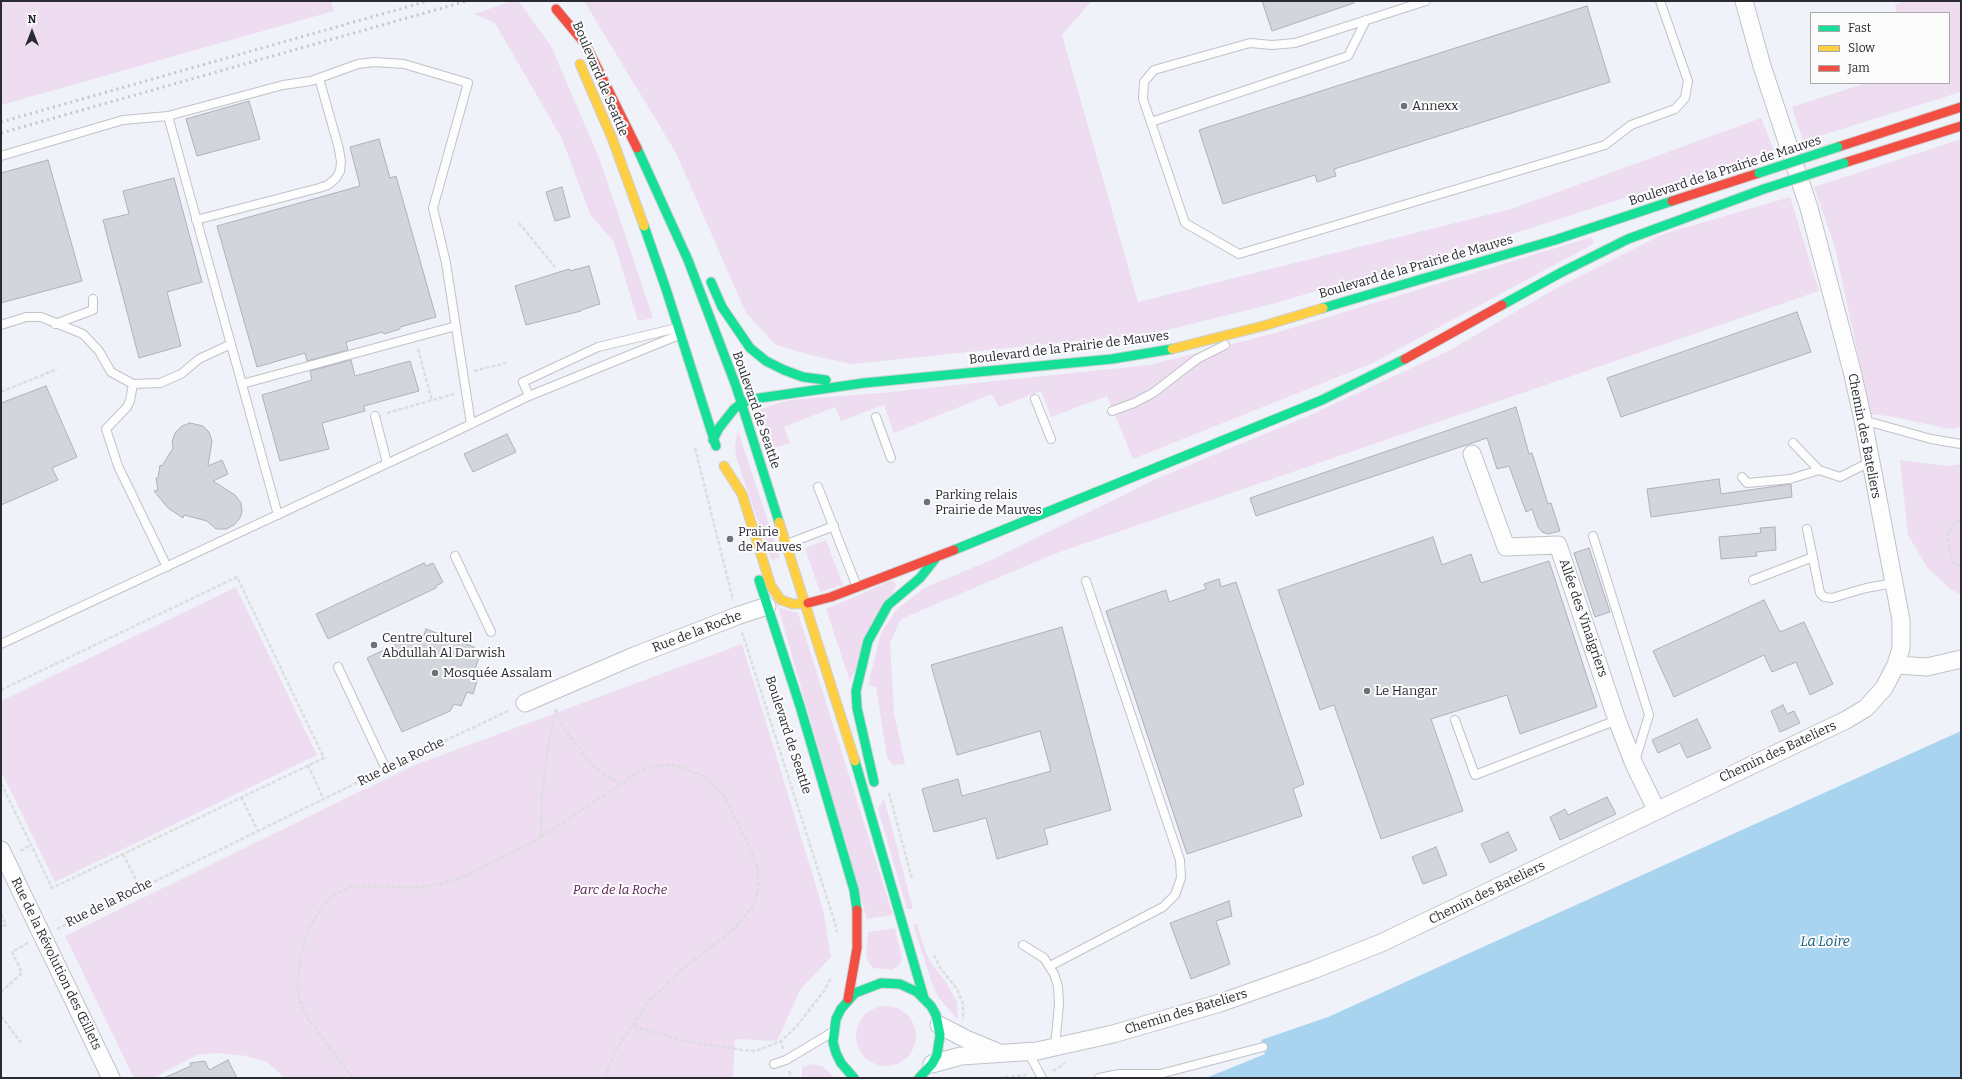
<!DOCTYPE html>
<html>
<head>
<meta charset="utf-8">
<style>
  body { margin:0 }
  #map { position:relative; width:1962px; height:1079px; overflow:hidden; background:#f0f2fa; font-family:Bitter,serif }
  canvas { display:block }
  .frame { position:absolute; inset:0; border:2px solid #2a2b32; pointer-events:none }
  .legend { position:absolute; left:1810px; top:12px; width:140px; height:72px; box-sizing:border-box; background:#fcfcfc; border:1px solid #a8a8ab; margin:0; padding:5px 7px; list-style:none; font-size:12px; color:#2a2b32 }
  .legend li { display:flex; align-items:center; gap:8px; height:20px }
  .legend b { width:20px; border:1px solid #a8a8ab }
  .north { position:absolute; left:12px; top:12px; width:40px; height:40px; -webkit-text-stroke:3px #fcfcfc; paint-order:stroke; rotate:0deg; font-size:11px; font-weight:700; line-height:16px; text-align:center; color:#2a2b32 }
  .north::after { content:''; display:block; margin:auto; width:14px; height:18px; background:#2a2b32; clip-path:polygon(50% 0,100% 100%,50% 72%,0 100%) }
</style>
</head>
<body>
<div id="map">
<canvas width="1962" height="1079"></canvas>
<div class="frame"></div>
<ul class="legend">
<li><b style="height:5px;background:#16e098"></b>Fast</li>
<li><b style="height:5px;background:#ffcf43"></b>Slow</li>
<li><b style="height:5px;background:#f24e42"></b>Jam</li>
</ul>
<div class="north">N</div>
</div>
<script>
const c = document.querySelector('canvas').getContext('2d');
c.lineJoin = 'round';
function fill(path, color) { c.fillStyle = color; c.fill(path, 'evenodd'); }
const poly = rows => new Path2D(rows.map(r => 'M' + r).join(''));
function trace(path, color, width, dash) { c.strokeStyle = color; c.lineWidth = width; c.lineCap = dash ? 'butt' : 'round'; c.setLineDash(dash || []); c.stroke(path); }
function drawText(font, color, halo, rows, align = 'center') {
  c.font = font + ' Bitter,serif'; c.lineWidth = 4; c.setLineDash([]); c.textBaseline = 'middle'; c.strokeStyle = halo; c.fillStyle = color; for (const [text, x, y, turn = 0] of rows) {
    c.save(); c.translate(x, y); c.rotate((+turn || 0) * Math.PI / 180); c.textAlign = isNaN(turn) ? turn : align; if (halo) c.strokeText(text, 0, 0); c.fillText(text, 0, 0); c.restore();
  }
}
const green = poly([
  [1,1,331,1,334,11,1,105],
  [512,1,519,1,551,46,600,160,653,318,638,321,614,242,590,214,562,139,495,23,474,14],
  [584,1,1092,1,1062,35,1138,302,1511,209,1761,118,1774,150,1503,237,1272,304,1155,333,852,364,814,356,776,345,746,313,676,153],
  [1908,1,1961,1,1961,92,1803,141,1792,107,1866,83,1949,83,1949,13,1897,13,1895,4],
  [1961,139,1961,427,1949,429,1894,417,1871,414,1834,244,1814,187],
  [1790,197,1819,291,1054,554,901,619,890,643,894,713,905,764,893,765,887,757,876,687,868,685,881,633,896,610,924,588,991,560,1158,478,1308,416,1448,351,1560,286,1663,234],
  [1592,237,1593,244,1373,363,1133,459,1107,396,1051,417,1041,391,999,407,992,394,894,433,884,405,841,421,835,407,784,427,790,443,771,449,760,409,789,400,880,393,1149,365,1275,333],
  [738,431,780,558,771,560,736,457,735,446],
  [1900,460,1948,466,1961,464,1961,595,1950,589,1927,567,1908,535],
  [826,540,843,585,820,592,805,548],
  [893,580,896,585,850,681,826,609],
  [236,587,317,755,55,882,1,771,1,701],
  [778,607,798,613,893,915,867,919],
  [742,644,823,909,831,957,800,990,777,1041,735,1039,733,1078,285,1078,267,1062,246,1056,220,1053,197,1055,153,1078,134,1078,65,936,412,766],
  [884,798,913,909,907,909,878,809],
  [917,924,926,953,933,965,946,982,957,1002,958,1020,939,998,933,986,913,925],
  [895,928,902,959,900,964,892,970,873,968,870,965,866,956,868,932],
  '856 1036a30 30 0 1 1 60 0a30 30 0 1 1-60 0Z',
  [812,1064,822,1066,835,1078,802,1078,802,1067]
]);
const water = poly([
  [1961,731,1961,1078,1206,1078,1265,1054,1261,1040,1328,1017]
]);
const building = poly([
  [1262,1,1353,1,1354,3,1272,31,1262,1],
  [1587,6,1610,82,1334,169,1336,176,1317,182,1315,175,1223,204,1199,130,1587,6],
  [249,101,260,139,197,156,186,119,249,101],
  [379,139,390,178,396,176,436,317,400,327,400,329,384,334,383,332,346,342,348,350,307,361,305,353,257,367,217,226,360,186,350,147,379,139],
  [48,160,82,281,1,303,1,173,48,160],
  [174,178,202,282,167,292,181,346,139,358,103,220,129,214,123,191,174,178],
  [562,187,570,217,555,221,546,192,562,187],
  [589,266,600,304,581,310,581,311,526,325,515,286,569,269,570,271,589,266],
  [1797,312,1811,352,1621,417,1607,378,1797,312],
  [351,360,355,376,410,361,419,391,364,406,365,411,322,423,329,449,280,461,262,395,312,380,310,371,351,360],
  [46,386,77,457,52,468,58,480,1,505,1,403,46,386],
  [1516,407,1529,454,1532,453,1548,504,1551,503,1560,531,1548,534,1542,532,1538,527,1532,509,1526,512,1509,466,1497,469,1487,438,1256,516,1250,498,1516,407],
  [190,423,203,426,209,432,212,441,208,466,222,460,228,474,213,481,235,495,241,503,242,512,240,518,234,525,226,529,216,529,207,521,184,515,183,518,168,508,154,491,158,490,156,478,158,478,160,465,162,466,173,448,172,442,175,433,182,426,190,423],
  [507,434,516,452,473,472,464,454,507,434],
  [1719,479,1721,494,1791,484,1792,497,1651,517,1647,489,1719,479],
  [1775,527,1776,550,1756,552,1757,556,1721,559,1719,537,1761,533,1760,528,1775,527],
  [1433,537,1442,565,1471,554,1481,583,1549,561,1597,707,1520,734,1507,695,1431,719,1463,811,1381,839,1334,705,1320,710,1278,590,1433,537],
  [1589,548,1610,612,1595,617,1574,553,1589,548],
  [424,563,426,566,433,563,443,582,436,586,436,588,328,639,316,614,424,563],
  [1219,579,1221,587,1236,582,1304,784,1293,789,1302,816,1187,854,1106,611,1166,590,1169,602,1206,589,1204,584,1219,579],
  [1764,600,1780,632,1804,622,1833,684,1810,695,1796,662,1772,672,1764,655,1674,697,1653,651,1764,600],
  [1062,627,1111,810,1044,829,1048,844,997,859,986,818,934,832,922,789,958,779,962,796,1051,771,1040,731,957,755,931,665,1062,627],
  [426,629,474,647,479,658,474,672,479,675,473,694,467,692,461,706,454,704,450,711,402,732,367,658,415,635,423,638,426,629],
  [1783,705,1787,714,1794,711,1800,723,1780,732,1771,711,1783,705],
  [1697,719,1711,748,1687,758,1680,743,1658,753,1652,740,1697,719],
  [1607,797,1616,814,1560,840,1550,817,1565,809,1568,815,1607,797],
  [1508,832,1517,850,1490,863,1481,844,1508,832],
  [1436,847,1447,875,1423,884,1412,857,1436,847],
  [1229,901,1232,916,1216,921,1230,964,1191,979,1170,923,1229,901],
  [228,1060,237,1078,164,1078,191,1066,190,1063,205,1061,209,1070,228,1060]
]);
const path = poly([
  [519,223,555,267],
  [418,349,432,401],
  [474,371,506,363],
  [1,392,57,369],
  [387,413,454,394],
  [695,448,733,600],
  [1961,520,1955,522,1948,534,1949,551,1955,564,1961,566],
  [742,632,835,923,837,932],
  [1,690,237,577,324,758,52,888,1,783],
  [556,711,565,730,591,764,606,776,620,783],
  [396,764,510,710],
  [308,765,324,800],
  [889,793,912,879],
  [241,797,258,831],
  [541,837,542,793,549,740,556,709],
  [20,851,31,845],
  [123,854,140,888],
  [1,914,6,925,1,927],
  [57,929,375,774],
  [934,955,941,969,957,989,963,1004,963,1020],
  [1,992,22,973,12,952,28,943],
  [1,1016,21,1043],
  [634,1026,679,1040,742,1050,756,1051,781,1041],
  [783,1049,781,1041,797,1026,824,991,831,978],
  [789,1071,792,1078],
  [1053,1071,1065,1063],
  [353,1078,308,1019,300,1002,297,984,300,959,308,929,323,906,332,896,353,886,420,887,440,884,466,876,538,839,639,772,654,766,670,765,682,767,705,777,725,797,746,839,758,869,758,891,753,906,735,928,684,968,650,1000,615,1051,605,1078],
  [999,1078,1026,1075]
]);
const lane = poly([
  [1426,1,1295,43,1272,45,1250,43,1154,70,1144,82,1143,99,1185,223,1239,254,1605,145,1631,125,1675,109,1685,98,1688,81,1660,1],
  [168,116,278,515],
  [1151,122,1348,56,1366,20],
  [1,156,123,120,168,116,283,85,311,81,358,64,374,62,404,64,468,83,433,208,446,263,471,424],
  [196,220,319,188,328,185,336,178,340,171,341,162,339,149,319,78],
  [55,324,93,310,93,299],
  [1,325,26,317,41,317,83,334,99,351,111,372,133,384,160,383,181,374,199,359,231,344],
  [133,384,130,401,127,407,106,429,118,466,167,567],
  [242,384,456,326],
  [529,396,523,382,598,347,677,328],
  [1035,399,1051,439],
  [1112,411,1134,403,1153,393,1197,359,1225,345],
  [375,416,387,463],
  [876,417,891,458],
  [1863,420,1931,439,1961,444],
  [1793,443,1819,470,1840,477,1870,462],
  [1742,477,1747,483,1790,479,1819,470],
  [818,487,857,587],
  [1807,529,1820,593,1824,597,1832,598,1866,588,1894,583],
  [1593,536,1649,715,1635,761],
  [787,544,834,526],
  [455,556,491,632],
  [1753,580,1813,557],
  [1,644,444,437,529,396,679,335],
  [338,667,386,769],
  [1455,720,1475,775,1617,720],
  [1023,945,1044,958,1054,974,1058,986,1059,1004,1055,1047],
  [1050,966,1163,907,1175,895,1181,878,1180,860,1086,581],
  [1028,1052,1042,1078],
  [774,1064,786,1060,831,1033],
  [1099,1078,1119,1074,1160,1074,1263,1047]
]);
const street = poly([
  [1472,454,1506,547,1558,545,1617,720,1634,764,1657,811],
  [1896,665,1927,667,1961,659],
  [525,703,634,656,737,616,767,606],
  [1,850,111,1078],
  [939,1025,966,1039,995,1051],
  [932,1064,961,1056,1037,1051,1113,1034,1220,1003,1313,970,1381,943,1846,720,1866,708,1884,688,1896,665,1901,648,1901,620,1863,420,1852,371,1809,208,1762,66,1744,1]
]);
const fast = poly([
  [637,148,688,260,736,386,779,522],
  [644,226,666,289,716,446],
  [711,282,722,307,750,348,766,361,784,370,803,377,826,380],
  [1502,305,1562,272,1628,239,1764,189],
  [1323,308,1555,240,1672,201],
  [713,440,719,428,734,409,742,403,753,399,864,383,1112,359,1172,349],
  [954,550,1322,400,1405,359],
  [759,580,800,706,854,890,857,910],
  [855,761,924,998],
  [874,782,857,708,856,691,868,641,888,605,920,578,935,559],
  [854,1078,841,1063,836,1053,833,1042,836,1019,841,1009,855,993,881,983,900,984,917,992,931,1006,936,1015,940,1035,937,1055,932,1064,919,1078]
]);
const slow = poly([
  [580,64,612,138,644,226],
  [1172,349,1263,326,1323,308],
  [724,466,742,494,771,586,781,600,793,604,808,603],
  [779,522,855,761]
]);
const jam = poly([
  [556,9,586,45,637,148],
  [1838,147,1961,107],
  [1844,163,1961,126],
  [1672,201,1759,173],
  [1405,359,1502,305],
  [808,603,831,597,954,550],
  [848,999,857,948,857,910]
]);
const rail = poly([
  [1,122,428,1],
  [1,133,467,1]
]);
const fastBridge = poly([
  [1759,173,1838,147],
  [1764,189,1844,163]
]);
const markers = [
  [1404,106,4,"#6f7178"],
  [927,502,4,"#6f7178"],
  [730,539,4,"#6f7178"],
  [374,645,4,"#6f7178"],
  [435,673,4,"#6f7178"],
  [1367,691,4,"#6f7178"]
];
const streetNames = [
  ["Boulevard de Seattle",600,79,67],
  ["Boulevard de la Prairie de Mauves",1725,171,-18],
  ["Boulevard de la Prairie de Mauves",1416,267,-16],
  ["Boulevard de la Prairie de Mauves",1069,348,-7],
  ["Boulevard de Seattle",756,410,71],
  ["Chemin des Bateliers",1864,436,79],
  ["Allée des Vinaigriers",1583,618,71],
  ["Rue de la Roche",697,632,-21],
  ["Boulevard de Seattle",788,735,72],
  ["Chemin des Bateliers",1778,752,-25],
  ["Rue de la Roche",401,762,-26],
  ["Chemin des Bateliers",1487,893,-26],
  ["Rue de la Roche",109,903,-26],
  ["Rue de la Révolution des Œillets",56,964,64],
  ["Chemin des Bateliers",1186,1012,-17]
];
const poiNames = [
  ["Annexx",1412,106],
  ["Parking relais",935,495],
  ["Prairie de Mauves",935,510],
  ["Prairie",738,532],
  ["de Mauves",738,547],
  ["Centre culturel",382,638],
  ["Abdullah Al Darwish",382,653],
  ["Mosquée Assalam",443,673],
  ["Le Hangar",1375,691]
];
const parkNames = [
  ["Parc de la Roche",620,890]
];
const waterNames = [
  ["La Loire",1825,942]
];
fill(green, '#eeddf1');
fill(water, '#a9d4f0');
fill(building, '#d2d5dc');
trace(building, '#aeb1b7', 1);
trace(lane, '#c1c2c9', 10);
trace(street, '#c1c2c9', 19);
trace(fast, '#cfd0d4', 11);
trace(slow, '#cfd0d4', 11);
trace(jam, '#cfd0d4', 11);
trace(path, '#dcdddf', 2.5, [4, 2]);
trace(lane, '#fdfdfe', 8);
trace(street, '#fdfdfe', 17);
trace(fast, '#16e098', 9);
trace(slow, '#ffcf43', 9);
trace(jam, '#f24e42', 9);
trace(rail, '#c5c6c8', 3, [2, 4]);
trace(fastBridge, '#cfd0d4', 11, []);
trace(fastBridge, '#16e098', 9);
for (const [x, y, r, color] of markers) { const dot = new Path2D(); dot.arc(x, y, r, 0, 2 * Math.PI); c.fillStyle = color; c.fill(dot); trace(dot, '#fcfcfc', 1.5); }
drawText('13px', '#2a2b32', '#fcfcfc', streetNames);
drawText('13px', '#2a2b32', '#fcfcfc', poiNames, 'left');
drawText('italic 13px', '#541b52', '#fcfcfc', parkNames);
drawText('italic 14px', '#135b7f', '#fcfcfc', waterNames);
</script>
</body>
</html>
